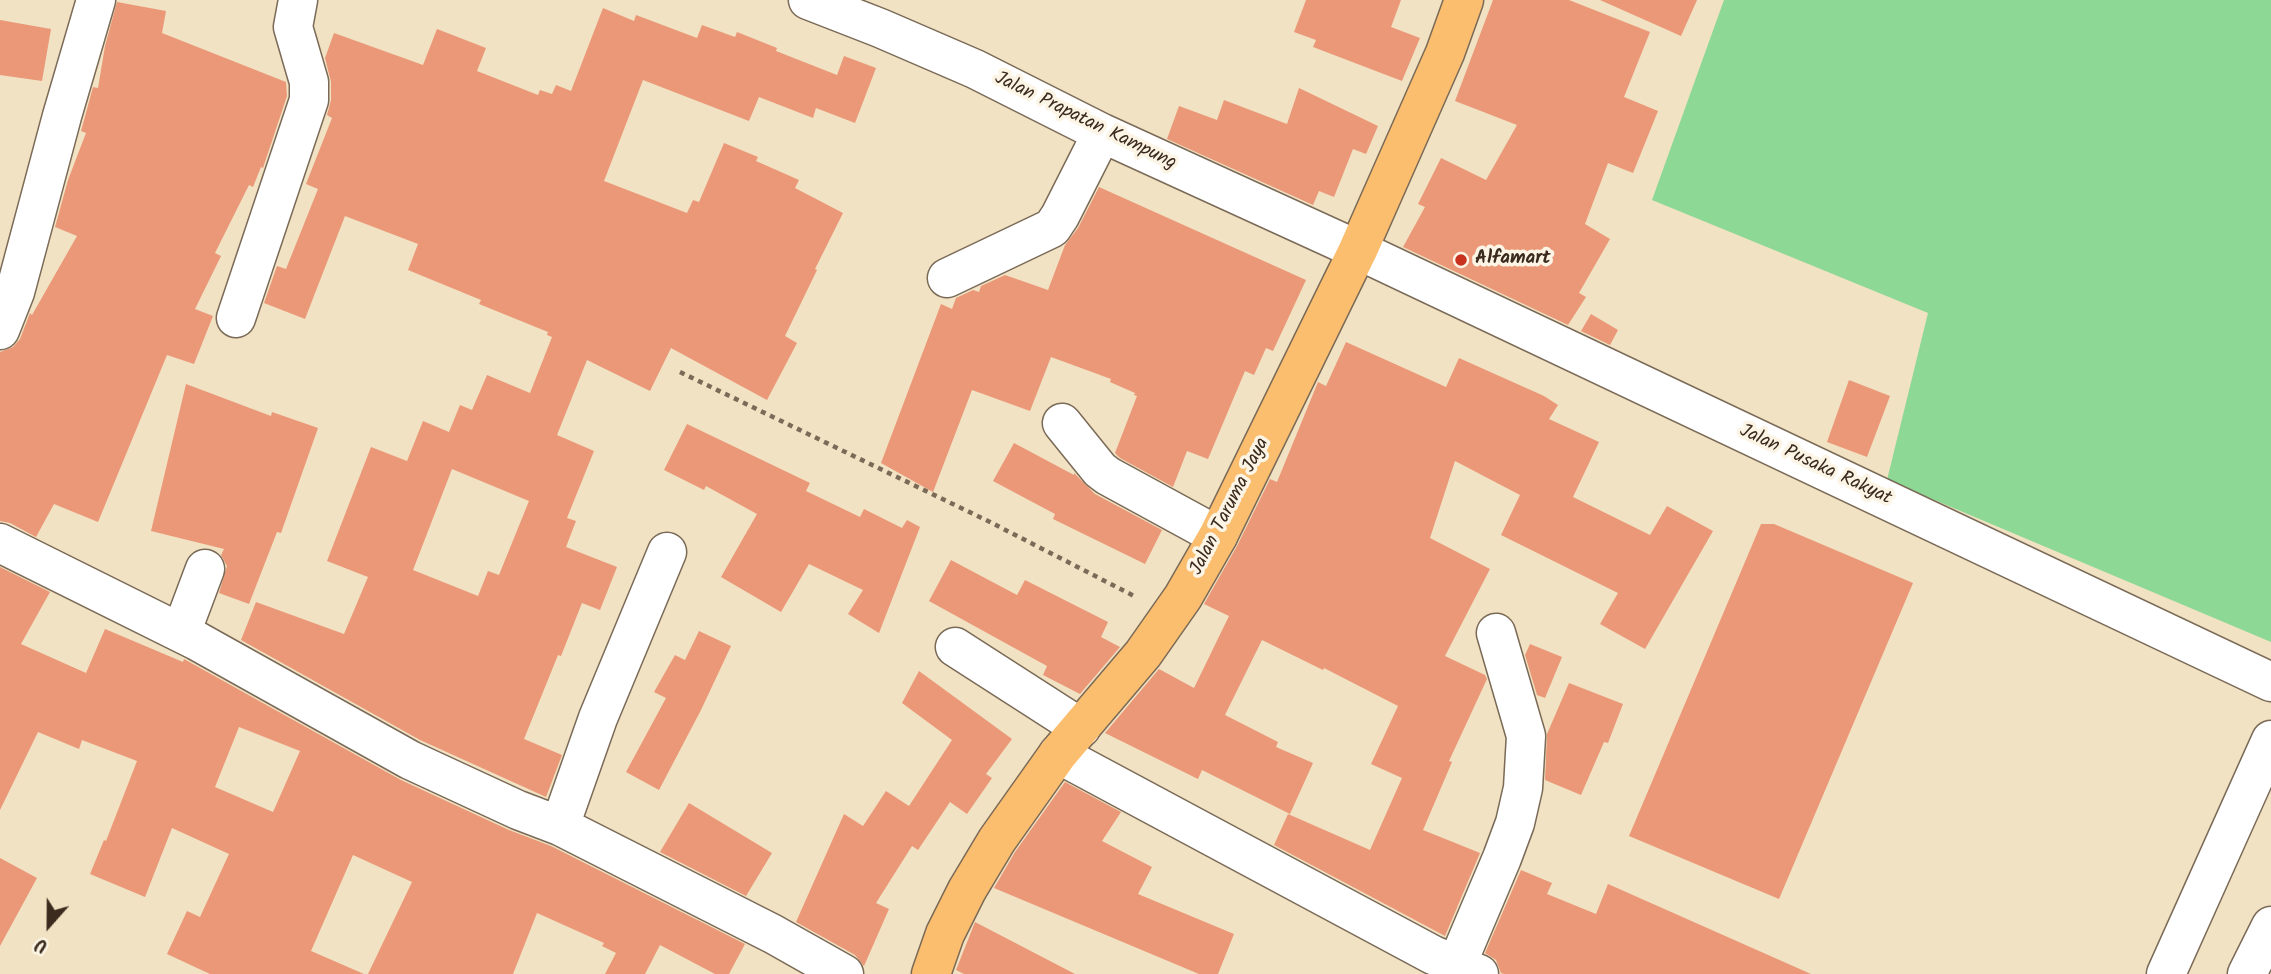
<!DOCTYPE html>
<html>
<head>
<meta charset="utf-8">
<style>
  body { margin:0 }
  #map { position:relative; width:2271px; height:974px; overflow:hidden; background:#f0e2c2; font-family:Kalam,sans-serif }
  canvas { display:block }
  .north { position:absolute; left:14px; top:890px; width:70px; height:70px; -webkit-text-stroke:5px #fcf5e5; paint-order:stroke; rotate:201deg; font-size:19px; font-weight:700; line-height:28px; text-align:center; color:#3b2a1e }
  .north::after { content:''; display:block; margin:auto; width:24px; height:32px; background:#3b2a1e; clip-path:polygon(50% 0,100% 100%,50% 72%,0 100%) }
</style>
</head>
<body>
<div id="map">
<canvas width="2271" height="974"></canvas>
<div class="north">U</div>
</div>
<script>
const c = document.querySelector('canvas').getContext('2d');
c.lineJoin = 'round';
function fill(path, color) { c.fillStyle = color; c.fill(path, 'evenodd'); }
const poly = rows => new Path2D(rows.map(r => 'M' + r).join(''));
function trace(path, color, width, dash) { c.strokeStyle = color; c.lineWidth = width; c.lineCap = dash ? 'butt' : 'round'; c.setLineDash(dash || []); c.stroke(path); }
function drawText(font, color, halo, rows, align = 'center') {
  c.font = font + ' Kalam,sans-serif'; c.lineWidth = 7; c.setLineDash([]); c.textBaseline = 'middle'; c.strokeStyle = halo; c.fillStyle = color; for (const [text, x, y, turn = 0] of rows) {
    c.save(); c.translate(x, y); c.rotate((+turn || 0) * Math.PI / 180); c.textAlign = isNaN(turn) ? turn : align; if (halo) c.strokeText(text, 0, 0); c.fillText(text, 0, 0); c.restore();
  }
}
const green = poly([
  [1724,0,2271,0,2271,642,1887,480,1928,313,1652,200]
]);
const building = poly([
  [1306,0,1401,0,1391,27,1420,38,1402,81,1313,47,1316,40,1294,32],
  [1493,0,1569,0,1650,32,1624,97,1658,111,1633,173,1608,163,1585,224,1610,239,1579,293,1586,297,1568,325,1403,247,1425,207,1418,204,1441,158,1486,180,1517,125,1455,101],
  [1600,0,1697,0,1681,36],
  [117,2,166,11,162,33,286,82,287,96,263,168,261,167,253,187,249,185,215,253,221,256,195,309,213,316,194,364,167,355,98,522,54,504,36,537,10,523,0,521,0,352,13,347,20,339,30,313,32,315,77,236,55,227,68,180,86,133,81,131,93,87,98,88,105,46],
  [603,8,634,21,636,15,697,38,702,25,735,37,737,32,777,48,776,51,837,75,844,56,876,68,855,123,816,108,813,118,759,97,749,121,643,80,604,181,687,213,693,200,699,202,724,143,758,157,756,161,799,180,795,188,843,213,815,269,817,270,785,336,797,343,767,400,671,348,650,391,587,360,557,435,594,451,567,518,576,521,566,547,617,567,600,610,582,603,561,656,558,655,524,739,562,755,546,797,420,740,241,640,256,602,344,634,368,577,327,561,371,447,407,461,423,421,449,432,460,405,472,410,487,375,530,393,552,337,547,335,548,332,479,304,481,300,408,270,418,244,345,216,305,319,264,303,277,266,286,269,318,189,306,184,332,118,327,115,331,100,331,82,325,58,334,33,423,65,437,29,486,48,477,71,538,95,540,90,552,94,556,85,571,91],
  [452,469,529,501,499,575,488,571,478,596,413,570],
  [0,20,51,29,42,81,0,75],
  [1299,88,1378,126,1366,154,1353,149,1334,197,1319,191,1313,205,1167,139,1179,106,1217,120,1224,100,1287,124],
  [1099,187,1306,280,1273,351,1266,348,1254,375,1245,371,1208,459,1187,451,1173,487,1120,458,1115,453,1137,396,1134,395,1135,393,1110,382,1111,379,1051,357,1030,411,972,390,933,492,881,463,941,304,952,309,956,298,973,290,979,292,981,286,1005,275,1048,290,1065,245,1078,228],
  [1591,314,1618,330,1610,345,1581,331],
  [1346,342,1446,387,1459,358,1544,396,1558,405,1549,419,1599,442,1573,497,1650,535,1667,506,1713,531,1645,649,1600,624,1618,593,1501,535,1520,495,1455,461,1430,538,1490,569,1445,656,1485,675,1487,679,1449,761,1452,762,1423,830,1480,853,1445,936,1274,845,1288,814,1370,850,1402,778,1371,764,1398,706,1324,668,1323,670,1262,640,1225,715,1278,742,1276,747,1313,763,1290,814,1202,770,1198,779,1105,733,1159,669,1194,688,1229,616,1204,604,1237,546,1270,479,1277,482,1318,382,1326,386],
  [1849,380,1890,396,1867,457,1827,442],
  [186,384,271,416,272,412,318,428,281,533,277,532,249,604,219,593,227,566,221,555,224,549,151,531],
  [687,424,810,483,806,491,860,517,864,509,902,528,907,520,920,527,879,633,848,614,863,590,809,564,781,612,721,577,757,514,706,486,704,490,664,470],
  [1014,443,1074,475,1074,473,1095,494,1162,530,1145,564,1053,519,1055,514,993,481],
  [1761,524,1774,524,1913,583,1779,899,1629,836],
  [951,560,1017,595,1025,580,1108,622,1101,637,1120,647,1080,694,1043,675,1047,666,929,601],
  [0,567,50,592,21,644,86,673,105,629,183,662,184,659,401,780,509,830,551,846,745,944,729,974,715,974,660,945,645,974,605,974,616,953,602,946,604,943,537,913,513,974,368,974,412,882,353,855,311,951,364,974,210,974,167,954,187,911,200,917,229,854,172,828,145,897,90,874,104,840,106,841,137,761,82,740,79,749,38,732,0,810],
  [239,727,300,751,273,812,215,787],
  [699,631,731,646,701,710,659,790,626,772,666,698,654,692,675,655,685,660],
  [1530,644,1562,657,1545,698,1537,695,1525,655],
  [919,671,1012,739,986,774,992,778,967,814,950,802,918,850,912,846,876,903,889,909,864,966,855,955,796,922,844,814,863,826,886,791,909,806,952,740,902,703],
  [1569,683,1623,704,1608,743,1604,742,1581,795,1545,780,1547,734],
  [1065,782,1121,812,1102,841,1152,867,1138,894,1234,934,1218,974,1199,974,994,888,1015,852],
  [689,803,772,853,746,896,660,852],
  [0,858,37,878,0,946],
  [1521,870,1552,883,1547,894,1596,914,1608,884,1811,974,1504,974,1501,973,1496,960,1485,953],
  [975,922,1075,974,964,974,956,970]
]);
const path = poly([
  [680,372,990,522,1136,597]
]);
const minor = poly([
  [808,0,880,28,975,69,1102,133,1358,250,2271,682],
  [947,278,1052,228,1060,216,1102,133],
  [236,318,309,100,309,82,293,27,298,0],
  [0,330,15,292,62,116,96,0],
  [1062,423,1100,470,1108,476,1218,536],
  [0,543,197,641,410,760,518,810,560,826,773,934,844,974],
  [181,633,205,569],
  [955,647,1081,728],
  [1058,754,1433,955,1479,974],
  [560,826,598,718,667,552],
  [1457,964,1502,858,1515,823,1523,788,1526,736,1496,633],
  [2166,974,2271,740],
  [2247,974,2271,926]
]);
const major = poly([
  [931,974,945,934,967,890,997,840,1058,754,1143,654,1183,597,1218,536,1358,250,1445,53,1464,0]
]);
const markers = [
  [1461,260,7,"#c8321e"]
];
const streetNames = [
  ["Jalan Prapatan Kampung",1085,122,26],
  ["Jalan Pusaka Rakyat",1815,466,25],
  ["Jalan Taruma Jaya",1231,507,-63]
];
const poiNames = [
  ["Alfamart",1475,260]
];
fill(green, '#8dd895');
fill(building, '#eb9879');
trace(minor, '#7a6a57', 41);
trace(major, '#7a6a57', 41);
trace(path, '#7a6a57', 4.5, [5, 5]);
trace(minor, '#fff', 38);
trace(major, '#fbbd6e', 38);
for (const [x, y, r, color] of markers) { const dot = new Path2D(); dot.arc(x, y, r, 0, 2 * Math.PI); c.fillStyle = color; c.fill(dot); trace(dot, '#fcf5e5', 2.5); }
drawText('19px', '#3b2a1e', '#fcf5e5', streetNames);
drawText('bold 19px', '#3b2a1e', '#fcf5e5', poiNames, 'left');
</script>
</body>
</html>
